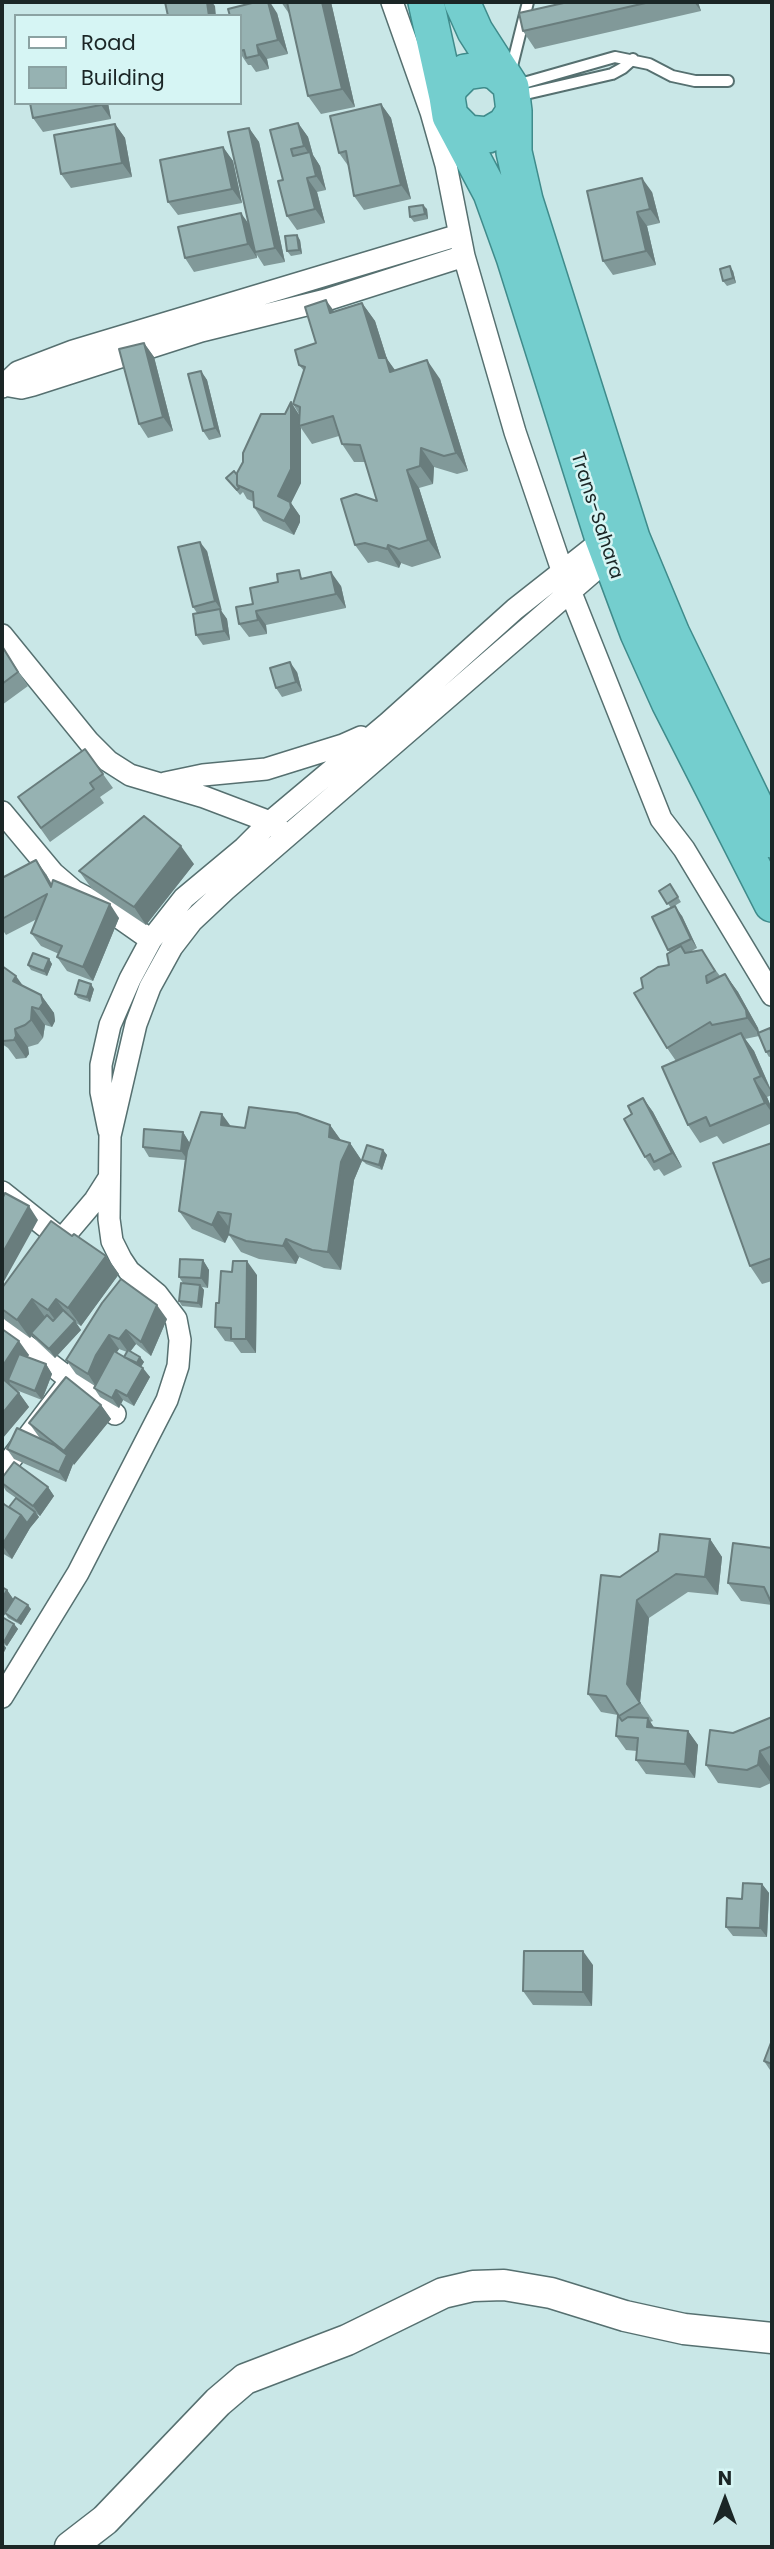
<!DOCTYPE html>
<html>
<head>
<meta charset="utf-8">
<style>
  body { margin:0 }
  #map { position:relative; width:774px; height:2549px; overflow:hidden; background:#c9e7e7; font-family:Poppins,sans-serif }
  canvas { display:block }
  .frame { position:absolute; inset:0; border:4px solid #1b2626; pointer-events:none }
  .legend { position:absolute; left:14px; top:14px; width:228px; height:91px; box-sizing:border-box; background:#d6f5f4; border:2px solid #8ba2a2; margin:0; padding:9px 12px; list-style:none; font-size:21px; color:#1b2626 }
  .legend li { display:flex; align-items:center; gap:14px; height:35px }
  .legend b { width:35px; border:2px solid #8ba2a2 }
  .north { position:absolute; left:690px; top:2465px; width:70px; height:70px; -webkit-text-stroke:5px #d6f5f4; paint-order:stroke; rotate:0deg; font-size:19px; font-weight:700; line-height:28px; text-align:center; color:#1b2626 }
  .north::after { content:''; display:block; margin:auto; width:24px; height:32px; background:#1b2626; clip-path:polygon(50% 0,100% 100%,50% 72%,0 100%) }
</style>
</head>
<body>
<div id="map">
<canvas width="774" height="2549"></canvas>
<div class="frame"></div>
<ul class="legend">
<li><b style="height:9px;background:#fff"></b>Road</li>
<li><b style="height:19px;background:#96b2b2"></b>Building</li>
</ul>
<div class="north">N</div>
</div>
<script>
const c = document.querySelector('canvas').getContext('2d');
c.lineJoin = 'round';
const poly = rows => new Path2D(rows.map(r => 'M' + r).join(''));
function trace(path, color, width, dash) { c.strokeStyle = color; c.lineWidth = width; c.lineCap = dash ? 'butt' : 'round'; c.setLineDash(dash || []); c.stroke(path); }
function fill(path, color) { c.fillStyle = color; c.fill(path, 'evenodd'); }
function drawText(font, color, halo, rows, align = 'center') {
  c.font = font + ' Poppins,sans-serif'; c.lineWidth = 5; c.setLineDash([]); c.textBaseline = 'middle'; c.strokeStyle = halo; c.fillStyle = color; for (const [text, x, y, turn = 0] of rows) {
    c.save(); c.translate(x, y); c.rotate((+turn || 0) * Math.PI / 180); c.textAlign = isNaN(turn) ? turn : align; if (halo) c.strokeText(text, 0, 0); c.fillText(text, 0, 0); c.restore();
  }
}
const service = poly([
  [511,70,528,2],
  [513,86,615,57,649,64,672,76,695,81,728,81],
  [517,96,612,74,623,68,633,59]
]);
const minor = poly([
  [392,2,431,112,446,165,464,256,515,432,563,573,661,819,684,849,772,995],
  [4,385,21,388,33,385,201,331,326,300,464,256],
  [2,387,18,372,73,351,459,235],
  [2,635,89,742,108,761,130,775,204,797,270,822,280,830],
  [165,783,203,775,266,769,343,745,361,737],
  [2,812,53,873,74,891,104,907,151,940],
  [109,1131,101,1092,101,1065,110,1025,130,979,151,940,184,898,244,848,270,822,388,723,515,609,609,535],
  [2,1192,61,1239],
  [50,1253,95,1200,109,1178],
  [2,1327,115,1414],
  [2,1471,67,1385,91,1348],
  [2,1697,78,1573,167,1400,178,1366,180,1340,176,1319,157,1294,129,1271,121,1259,112,1241,109,1219,110,1136,136,1024,150,987,172,947,192,921,225,890,616,552]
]);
const secondary = poly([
  [70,2547,105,2520,218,2402,245,2379,347,2340,443,2293,473,2286,504,2285,551,2293,625,2316,684,2329,772,2338]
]);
const trunk = poly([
  [426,2,447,97],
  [462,2,475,31,511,87,514,111,505,125,488,135,467,133,450,116,447,97,450,87,465,72,486,69,496,72,505,80],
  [514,111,514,152,525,200,632,538,672,634,772,840],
  [450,116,491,193,514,257,603,539,638,633,669,702,772,904]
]);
const wall = poly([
  [281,2,331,2,355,107,321,114,308,96,290,15],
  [568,2,698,2,701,11,535,49,523,31],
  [277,13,288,54,267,59,269,69,256,72,251,65,248,65,240,53,240,16],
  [30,103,108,103,111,119,43,132,33,118],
  [381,104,391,118,411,199,364,210,354,196,349,167,339,153],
  [298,123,308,137,313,155,320,166,326,190,317,192,325,223,297,230,287,216,283,180],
  [115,124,125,138,132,177,71,188,61,174],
  [249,128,259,142,285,262,264,266,257,255,257,258,194,272,185,258,249,224],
  [223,147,233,161,242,203,178,215,168,202],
  [587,191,652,192,660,223,647,226,656,265,613,275,603,261],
  [427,209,428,219,414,222,410,217],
  [300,240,302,254,291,256,287,251],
  [733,271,736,283,727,286,723,281],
  [362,303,375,321,387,359,395,370,440,379,468,471,457,474,434,467,433,484,419,488,441,558,412,567,401,563,399,568,377,561,368,563,355,545,377,501,366,462,354,462,342,444,339,436,312,444,301,428,301,483,291,503,300,516,300,522,294,535,263,521,254,507,254,502,247,499,243,492,240,495,226,478,237,475,299,414,293,404,304,371,299,365,316,343,334,312],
  [144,343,154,357,173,431,148,438,139,424],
  [201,371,207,380,221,437,209,440,203,431],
  [207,551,221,611,227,619,230,640,203,645,196,635,197,613,193,607],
  [305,578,341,586,346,608,266,625,267,634,249,637,239,624,253,604],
  [2,646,28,686,2,705],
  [297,672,302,691,282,697,276,688],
  [85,749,113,788,100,797,104,803,50,842,18,797],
  [194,864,146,925,92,889,79,871],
  [46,874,52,884,119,918,93,981,67,971,57,957,59,954,41,946,31,933,37,919,6,935,2,929,2,878],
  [670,884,681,902,671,908,682,916,697,948,690,952,714,968,720,976,725,974,738,992,758,1028,759,1032,770,1028,772,1032,772,1056,769,1057,766,1052,759,1036,745,1039,754,1051,772,1092,772,1095,767,1097,772,1109,772,1123,723,1144,717,1136,700,1143,688,1125,676,1061,667,1048,643,988,669,965,670,953,668,950,671,908,659,891],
  [49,959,52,964,47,976,31,970,28,965],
  [2,966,23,986,41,995,54,1013,55,1021,52,1027,45,1025,43,1038,38,1044,28,1047,29,1054,26,1058,16,1059,8,1048,2,1044],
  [94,989,90,1002,78,998,75,994],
  [643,1098,653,1112,682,1167,664,1176,659,1169,654,1171,645,1157,632,1114],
  [330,1125,341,1141,350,1143,362,1161,354,1180,341,1270,324,1268,299,1257,296,1264,259,1259,241,1252,229,1235,225,1243,192,1229,179,1211,185,1160,149,1157,143,1147,183,1132,189,1142,189,1144,230,1126,245,1128],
  [772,1143,772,1281,762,1284,750,1266],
  [383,1150,387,1155,382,1170,366,1164,362,1160],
  [203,1260,209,1270,208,1288,202,1287,204,1290,202,1308,182,1306,179,1301,183,1283,179,1277],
  [119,1274,81,1326,76,1323,81,1330,55,1358,38,1342,32,1335,30,1338,5,1320,2,1316,2,1288],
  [257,1275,256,1353,241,1353,233,1342,225,1341,215,1327,219,1303],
  [102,1303,167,1319,151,1356,136,1344,130,1352,140,1357,144,1362,141,1367,150,1377,134,1406,123,1400,119,1408,100,1397,94,1388,95,1386,76,1374,66,1360],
  [119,1349,127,1352,124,1357,116,1353],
  [2,1329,29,1355,27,1357,46,1364,52,1374,42,1400,16,1390,19,1393,29,1407,2,1439],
  [101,1405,111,1419,73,1464,66,1482,14,1459,7,1449,42,1440,39,1437,29,1423],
  [2,1478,48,1487,54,1496,40,1516,37,1514,39,1517,30,1528,12,1559,2,1553,2,1499,6,1506,9,1507,16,1498,6,1491,2,1484],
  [710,1539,722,1557,718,1595,688,1592,649,1618,640,1702,653,1721,650,1722,654,1728,688,1731,698,1745,695,1778,646,1774,636,1760,637,1751,626,1750,616,1736,618,1715,601,1712,588,1694,620,1577],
  [772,1548,772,1605,741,1601,728,1583],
  [2,1587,7,1590,13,1599,31,1609,21,1625,8,1618,5,1613,3,1617,14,1624,18,1629,7,1646,3,1644,6,1648,2,1656],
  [772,1717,772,1771,771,1783,760,1788,718,1783,706,1765,733,1733],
  [762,1884,769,1893,767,1937,733,1936,726,1927,742,1899],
  [593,1965,592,2006,533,2005,523,1991],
  [772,2040,772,2076,772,2073,764,2061]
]);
const shadedWall = poly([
  [207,2,212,2,215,6,216,16,209,16],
  [268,2,270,2,277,13,288,54,278,40],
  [322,2,331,2,355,107,342,89],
  [694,2,698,2,701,11],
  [257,45,267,59,269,69,259,55],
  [101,103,108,103,111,119,101,105],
  [381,104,391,118,411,199,401,185],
  [298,123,308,137,313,155,320,166,326,190,316,176,311,157,304,146],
  [115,124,125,138,132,177,122,163],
  [249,128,259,142,285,262,275,248],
  [223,147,233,161,242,203,232,189],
  [307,178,317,192,325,223,315,209],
  [642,178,652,192,660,223,650,209],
  [423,205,427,209,428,219,425,214],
  [637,212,647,226,656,265,646,251],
  [241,213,251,227,255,252,257,258,248,244],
  [297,235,300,240,302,254,299,250],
  [730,266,733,271,736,283,733,278],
  [326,300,339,318,330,313],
  [362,303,375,321,387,359,399,376,403,390,379,358],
  [144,343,154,357,173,431,163,417],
  [427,360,440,379,468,471,456,453],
  [201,371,207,380,221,437,215,428],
  [291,402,300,416,299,426,301,428,301,483,291,503,300,516,300,522,294,535,284,521,278,496],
  [421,448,434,467,433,484,420,466],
  [407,470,419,488,441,558,428,540],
  [200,542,207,551,222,611,215,601],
  [388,545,401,563,399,568,387,549],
  [331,572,341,586,346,608,336,594],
  [220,609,227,619,230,640,224,631],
  [256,611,266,625,267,634,258,620],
  [290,662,297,672,302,691,296,682],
  [181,846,194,864,146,925,134,907],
  [36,860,46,874,60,900,51,887],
  [110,904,119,918,93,981,83,967],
  [675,906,682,916,697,948,691,939],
  [49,959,52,964,47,976,44,971],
  [725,974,738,992,758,1028,760,1036,747,1018],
  [16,976,29,994,13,981],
  [91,984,94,989,90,1002,87,997],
  [41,995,54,1013,55,1021,52,1027,39,1009],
  [32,1007,45,1025,43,1038,31,1020],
  [15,1029,28,1047,29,1054,26,1058,14,1040],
  [741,1033,754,1051,772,1093,761,1076],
  [754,1079,767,1097,772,1109,772,1113,765,1103],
  [643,1098,653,1112,682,1167,672,1153],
  [222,1114,235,1132,221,1125],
  [330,1125,343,1143,329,1137],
  [183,1132,189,1142,188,1160,181,1151],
  [350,1143,362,1161,354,1180,341,1270,328,1252,341,1162],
  [383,1150,387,1155,382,1170,379,1165],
  [29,1206,38,1220,2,1285,2,1254],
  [218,1212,231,1230,225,1243,212,1225],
  [286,1239,299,1257,296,1264,283,1246],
  [106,1256,119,1274,81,1326,68,1308],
  [203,1260,209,1270,208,1288,201,1278],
  [247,1261,257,1275,256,1353,246,1339],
  [200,1285,204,1290,202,1308,198,1303],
  [32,1299,45,1317,30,1338,17,1320],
  [56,1299,69,1317,61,1328,48,1310],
  [157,1305,167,1319,151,1356,141,1342],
  [75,1321,81,1330,55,1358,49,1349],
  [126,1330,136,1344,129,1353,119,1339],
  [109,1335,119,1349,106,1369,97,1388,88,1374,96,1355],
  [19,1341,29,1355,11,1381,8,1380,10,1383,8,1386,2,1377,2,1367],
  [140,1357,144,1362,140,1368,137,1363],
  [46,1364,52,1374,42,1400,35,1391],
  [143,1368,150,1377,134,1406,127,1396],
  [116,1390,123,1400,119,1408,112,1398],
  [19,1393,29,1407,2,1439,2,1414],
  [101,1405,111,1419,74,1465,64,1451],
  [67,1455,73,1464,66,1482,59,1472],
  [48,1487,54,1496,40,1516,33,1506],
  [35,1512,39,1517,30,1528,12,1559,2,1545,21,1515],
  [710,1539,722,1557,718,1595,705,1577],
  [7,1590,14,1600,2,1619,2,1599],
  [637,1600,649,1618,640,1702,653,1721,627,1684],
  [28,1605,31,1609,21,1625,17,1621],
  [14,1624,18,1629,7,1646,4,1642],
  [3,1643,6,1648,2,1656,2,1645],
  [648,1718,657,1732,647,1727],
  [688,1731,698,1745,695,1778,685,1764],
  [760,1751,772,1769,771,1783,758,1765],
  [762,1884,769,1893,767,1937,760,1928],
  [583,1951,593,1965,592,2006,583,1992]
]);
const building = poly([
  [165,2,207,2,209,16,168,16,165,2],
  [256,2,268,2,278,40,257,45,259,55,246,58,244,50,240,51,240,16,230,16,228,9,256,2],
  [287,2,322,2,342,89,308,96,287,2],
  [568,2,650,2,523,31,519,13,568,2],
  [30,103,101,103,101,105,33,118,30,103],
  [381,104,401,185,354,196,346,151,339,153,330,116,381,104],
  [298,123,304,146,291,149,293,156,310,152,316,176,307,178,315,209,287,216,278,181,283,180,270,130,298,123],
  [115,124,122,163,61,174,54,135,115,124],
  [249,128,275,248,255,252,228,132,249,128],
  [223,147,232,189,168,202,160,160,223,147],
  [642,178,650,209,637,212,646,251,603,261,587,191,642,178],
  [423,205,425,214,410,217,409,207,423,205],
  [241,213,248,244,185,258,178,227,241,213],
  [297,235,299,250,287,251,285,236,297,235],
  [730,266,733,278,723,281,720,269,730,266],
  [326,300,330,313,362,303,379,358,386,358,390,372,427,360,456,453,444,456,421,448,420,466,407,470,428,540,399,549,388,545,387,549,365,543,355,545,341,499,356,494,377,501,360,445,342,444,333,416,299,426,300,407,293,404,305,367,299,365,295,350,316,343,305,307,326,300],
  [144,343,163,417,139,424,119,349,144,343],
  [201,371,215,428,203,431,188,374,201,371],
  [291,402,291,469,278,496,290,502,291,508,284,521,254,507,253,492,237,485,237,473,243,462,243,453,261,414,285,414,291,402],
  [234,471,237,475,237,485,239,488,237,490,226,478,234,471],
  [200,542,215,601,193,607,178,547,200,542],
  [299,570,301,579,331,572,336,594,256,611,258,620,239,624,236,607,253,604,250,588,278,582,277,574,299,570],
  [220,609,224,631,196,635,193,614,220,609],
  [2,646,18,672,2,684,2,646],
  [290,662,296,682,276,688,270,668,290,662],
  [85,749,103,774,90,783,94,789,41,828,18,797,85,749],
  [144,816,181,846,134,907,79,871,144,816],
  [36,860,51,887,53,880,110,904,83,967,57,957,62,946,31,933,47,894,2,919,2,878,36,860],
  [670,884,678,897,667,904,659,891,670,884],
  [675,906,691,939,668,950,652,917,675,906],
  [681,946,685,953,702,950,715,971,706,976,707,983,725,974,746,1010,747,1018,712,1025,710,1022,667,1048,634,993,643,988,641,978,658,967,669,965,667,954,681,946],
  [33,953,49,959,44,971,28,965,33,953],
  [2,966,16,976,13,981,41,995,43,1003,39,1009,32,1007,31,1020,25,1025,15,1029,16,1036,14,1040,3,1041,2,1034,2,966],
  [79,980,91,984,87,997,75,994,79,980],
  [770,1028,772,1034,772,1050,766,1052,758,1033,770,1028],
  [741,1033,761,1076,754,1079,765,1103,710,1126,706,1117,688,1125,662,1067,741,1033],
  [643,1098,672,1153,654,1162,650,1154,645,1157,624,1119,632,1114,628,1106,643,1098],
  [249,1107,297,1113,330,1125,329,1137,350,1143,341,1162,328,1252,312,1250,286,1239,283,1246,246,1241,228,1234,231,1214,218,1212,212,1225,179,1211,187,1151,201,1112,222,1114,221,1125,245,1128,249,1107],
  [144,1129,183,1132,181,1151,143,1147,144,1129],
  [772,1143,772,1258,750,1266,713,1163,772,1143],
  [367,1145,383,1150,379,1165,362,1160,367,1145],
  [5,1193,29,1206,2,1254,2,1199,5,1193],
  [51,1221,72,1236,74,1234,106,1256,68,1308,56,1299,48,1310,32,1299,17,1320,2,1309,2,1288,51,1221],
  [180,1259,203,1260,201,1278,179,1277,180,1259],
  [233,1261,247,1261,246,1339,231,1339,231,1328,215,1327,216,1303,219,1303,221,1271,232,1272,233,1261],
  [121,1279,157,1305,141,1342,126,1330,119,1339,109,1335,96,1355,88,1374,66,1360,102,1303,121,1279],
  [181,1283,200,1285,198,1303,179,1301,181,1283],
  [63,1310,75,1321,49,1349,31,1333,47,1315,53,1321,63,1310],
  [2,1329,19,1341,2,1367,2,1329],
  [128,1350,140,1357,137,1363,124,1357,128,1350],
  [114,1351,143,1368,127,1396,116,1390,112,1398,94,1388,114,1351],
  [19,1354,46,1364,35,1391,8,1380,19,1354],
  [66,1377,101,1405,64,1451,29,1423,66,1377],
  [2,1378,19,1393,2,1414,2,1378],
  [17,1428,54,1445,67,1455,59,1472,7,1449,17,1428],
  [14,1462,48,1487,33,1506,2,1483,2,1478,14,1462],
  [16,1498,35,1512,27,1523,21,1515,9,1507,16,1498],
  [2,1503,21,1515,2,1545,2,1503],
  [660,1534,710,1539,705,1577,676,1574,637,1600,627,1684,640,1703,619,1716,606,1696,588,1694,601,1575,620,1577,658,1551,660,1534],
  [733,1543,772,1548,772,1603,771,1602,764,1587,728,1583,733,1543],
  [2,1587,7,1590,2,1599,2,1587],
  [15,1597,28,1605,17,1621,5,1613,15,1597],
  [2,1617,14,1624,4,1642,2,1641,2,1617],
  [618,1715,622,1721,628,1717,648,1718,647,1727,688,1731,685,1764,636,1760,638,1738,616,1736,618,1715],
  [772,1717,772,1746,760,1751,758,1765,747,1770,706,1765,710,1730,733,1733,772,1717],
  [743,1883,762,1884,760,1928,726,1927,727,1898,742,1899,743,1883],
  [524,1951,583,1951,583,1992,523,1991,524,1951],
  [772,2040,772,2064,764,2061,772,2040]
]);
const streetNames = [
  ["Trans-Sahara",596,516,72]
];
trace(service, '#567070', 14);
trace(minor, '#567070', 24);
trace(secondary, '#567070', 33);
trace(trunk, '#3f8b8b', 38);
trace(service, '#fff', 10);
trace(minor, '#fff', 21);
trace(secondary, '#fff', 30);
trace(trunk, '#74cece', 35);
fill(wall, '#819999');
fill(shadedWall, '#697d7d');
fill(building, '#96b2b2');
trace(building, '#697d7d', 2);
drawText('19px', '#1b2626', '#d6f5f4', streetNames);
</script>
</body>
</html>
